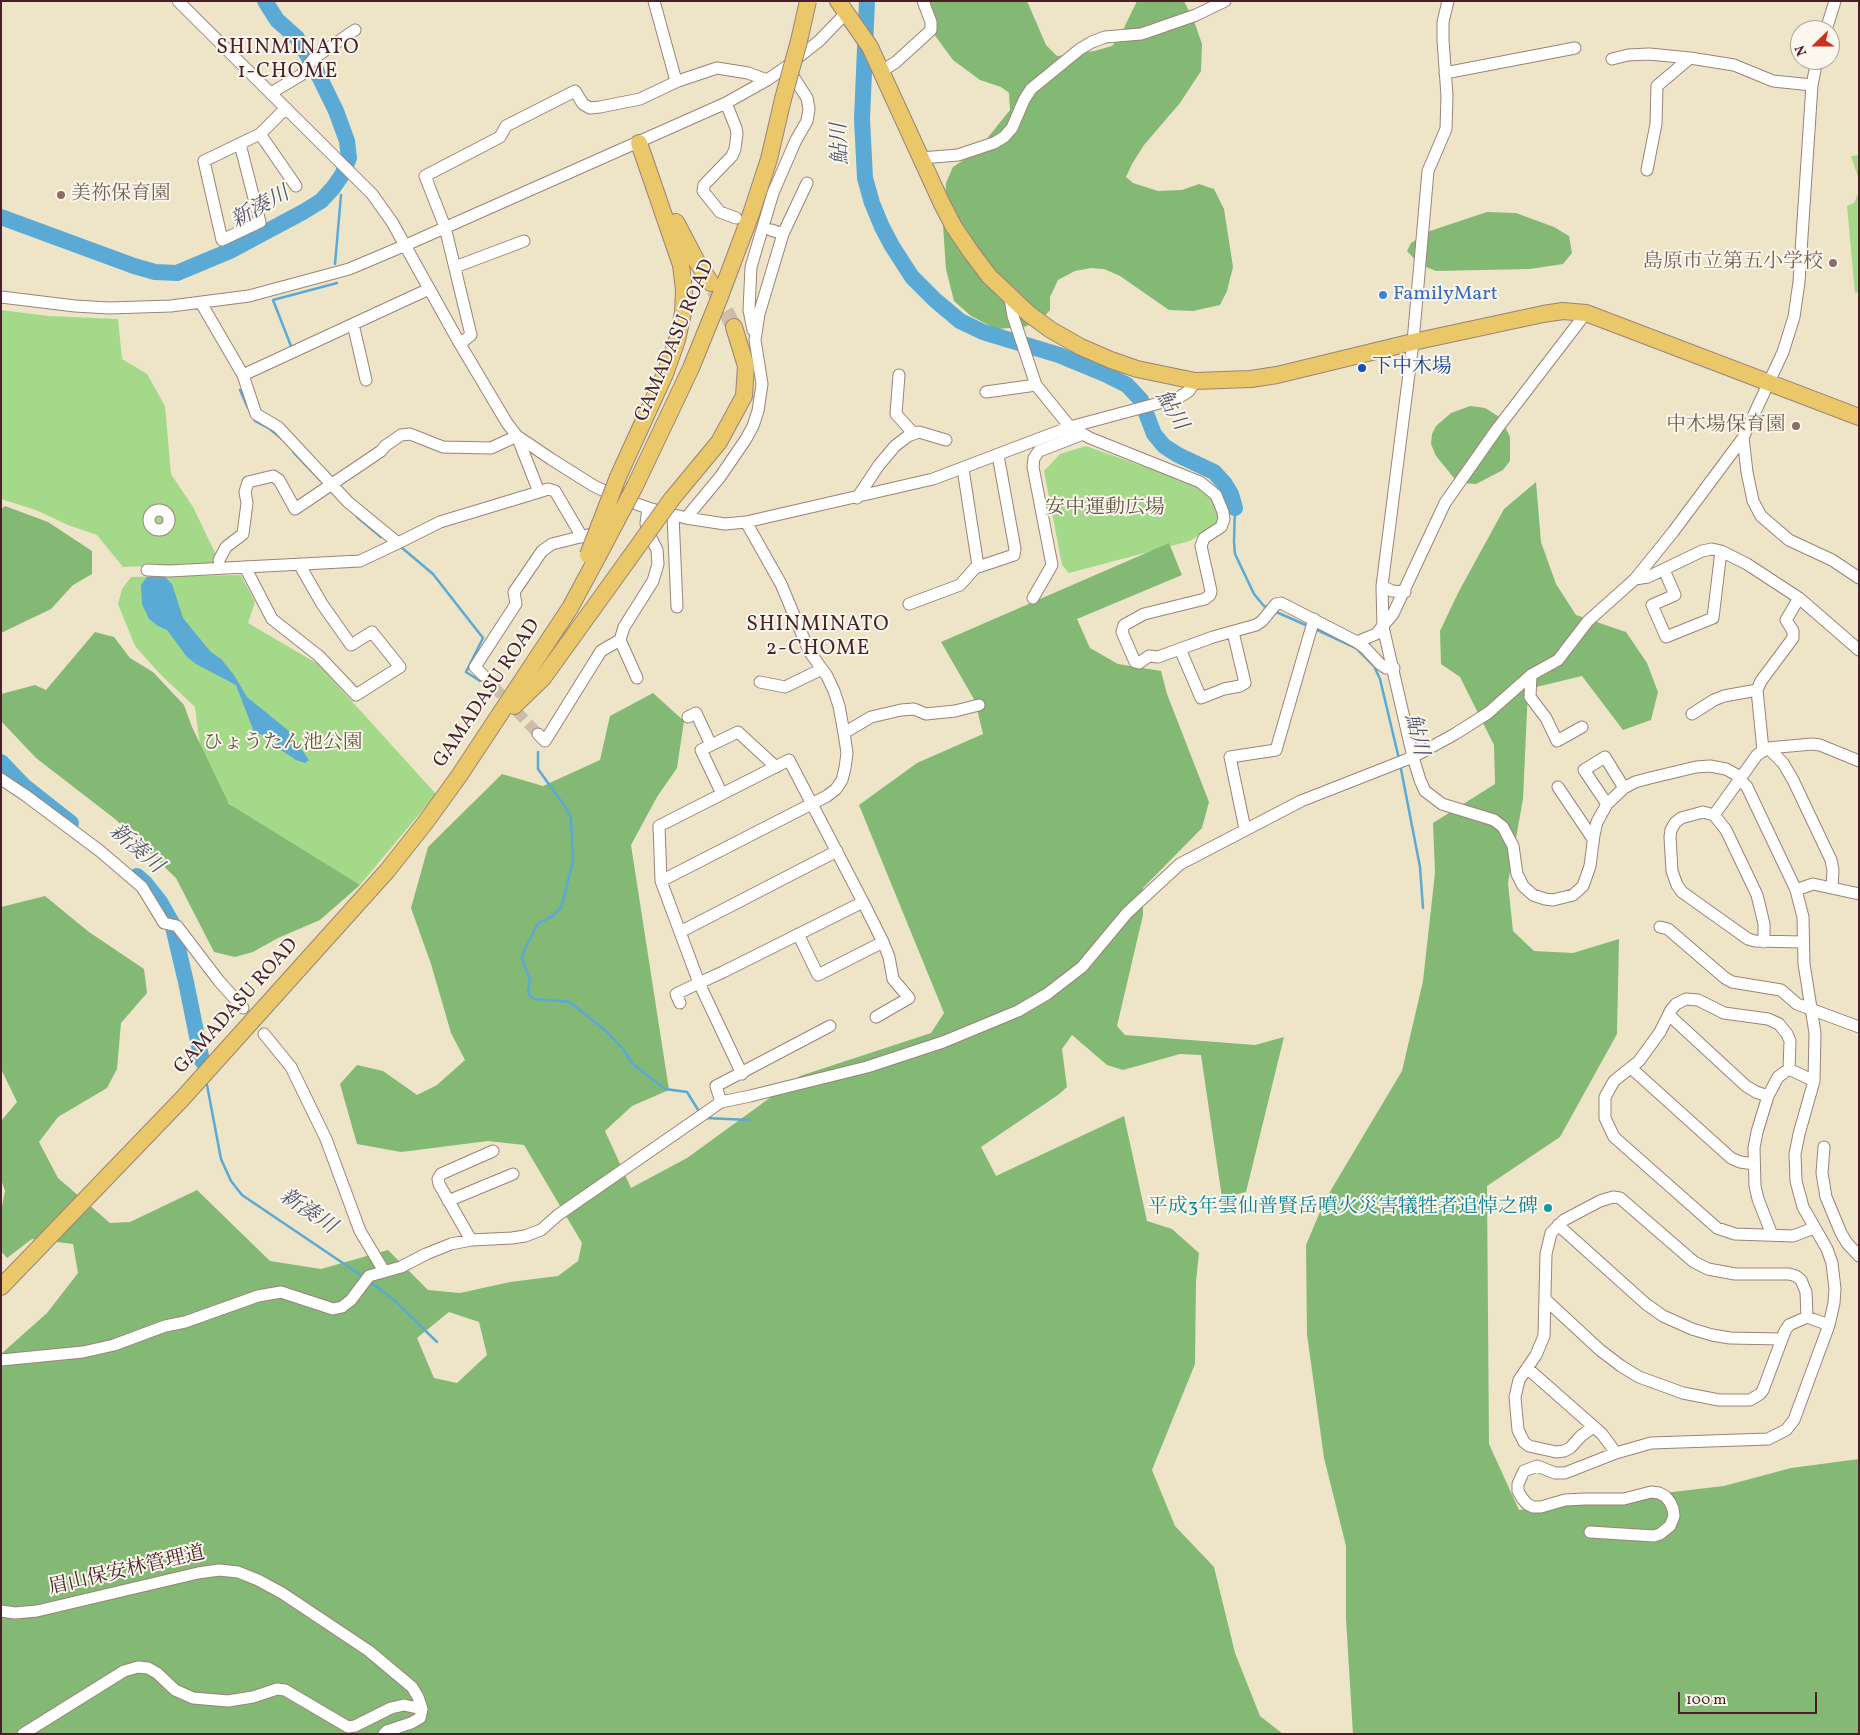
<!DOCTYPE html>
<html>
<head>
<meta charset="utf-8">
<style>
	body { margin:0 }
	#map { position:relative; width:1860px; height:1735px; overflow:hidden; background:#eee5c8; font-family:Vollkorn,serif }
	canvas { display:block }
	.frame { position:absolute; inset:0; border:2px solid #4a1f2b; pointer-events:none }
	.north { position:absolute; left:1790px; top:20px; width:50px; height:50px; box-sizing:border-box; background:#fbf7ec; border:1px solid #b4a19f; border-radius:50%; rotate:248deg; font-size:14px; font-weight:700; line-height:20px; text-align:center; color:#4a1f2b }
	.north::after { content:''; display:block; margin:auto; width:18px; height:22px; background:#c8321e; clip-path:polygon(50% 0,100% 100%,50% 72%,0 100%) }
	.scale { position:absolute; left:1678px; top:1692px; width:139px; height:22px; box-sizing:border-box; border:2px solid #4a1f2b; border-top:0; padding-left:6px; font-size:15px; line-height:18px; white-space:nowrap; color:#4a1f2b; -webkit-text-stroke:4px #fbf7ec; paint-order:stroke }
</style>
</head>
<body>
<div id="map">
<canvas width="1860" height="1735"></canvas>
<div class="frame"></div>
<div class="north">N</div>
<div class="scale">100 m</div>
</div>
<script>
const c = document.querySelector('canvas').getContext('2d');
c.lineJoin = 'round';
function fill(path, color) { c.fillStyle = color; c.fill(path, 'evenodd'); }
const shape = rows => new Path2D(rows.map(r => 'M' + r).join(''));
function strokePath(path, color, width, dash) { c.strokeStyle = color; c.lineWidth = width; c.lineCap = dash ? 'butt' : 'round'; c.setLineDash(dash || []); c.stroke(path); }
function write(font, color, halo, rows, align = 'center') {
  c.font = font + ' Vollkorn,"Noto Serif JP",serif'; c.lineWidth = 4; c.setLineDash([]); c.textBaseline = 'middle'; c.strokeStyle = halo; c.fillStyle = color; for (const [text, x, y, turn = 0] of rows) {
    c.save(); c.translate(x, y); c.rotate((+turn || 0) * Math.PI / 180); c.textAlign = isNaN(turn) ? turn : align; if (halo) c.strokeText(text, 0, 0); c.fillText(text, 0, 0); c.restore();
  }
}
fill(shape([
	[1859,155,1859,292,1855,293,1847,206,1854,203,1858,194,1858,177,1851,156],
	[1,310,49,316,118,319,122,359,147,374,165,406,171,474,193,507,220,563,123,567,97,535,68,525,36,510,1,499],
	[1086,446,1193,484,1204,491,1214,501,1219,520,1215,525,1190,541,1069,573,1062,565,1044,471,1060,454],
	[241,575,255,602,248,623,318,664,436,794,360,885,314,891,204,777,195,707,160,674,135,646,118,604,122,589,131,577]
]), '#a4d989');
fill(shape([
	[919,1,1027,1,1046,45,1057,56,1094,51,1112,46,1121,34,1137,1,1184,1,1194,21,1202,44,1201,71,1180,103,1144,145,1132,164,1126,177,1133,183,1158,191,1182,190,1199,184,1214,189,1224,209,1233,267,1227,291,1220,305,1193,311,1169,310,1120,276,1104,269,1091,268,1075,271,1058,280,1050,297,1050,310,1041,320,1024,327,996,329,971,316,954,301,946,269,943,226,946,183,953,167,977,151,1010,110,1009,93,1001,87,980,80,953,60,925,22],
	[1487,212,1516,213,1554,227,1569,236,1572,253,1563,264,1530,269,1436,271,1419,264,1407,251,1411,243,1430,231],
	[1470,406,1485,408,1501,418,1510,437,1510,461,1503,470,1476,484,1461,483,1454,478,1436,456,1431,444,1432,434,1436,426,1451,413],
	[1536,482,1541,542,1556,584,1576,615,1626,632,1647,663,1658,692,1651,720,1623,730,1582,676,1528,689,1523,799,1508,883,1513,931,1534,951,1573,953,1619,939,1617,1034,1560,1137,1487,1186,1489,1444,1519,1510,1724,1486,1791,1468,1859,1459,1859,1734,1353,1734,1346,1619,1346,1546,1324,1458,1307,1334,1306,1245,1325,1200,1402,1071,1423,981,1435,873,1433,823,1495,784,1494,745,1460,677,1441,664,1440,631,1458,593,1504,509],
	[5,506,48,522,92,551,92,574,73,585,51,609,1,633,1,509],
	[1169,543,1182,575,1077,619,1090,648,1118,664,1161,671,1167,694,1209,802,1202,828,1143,888,1143,915,1117,1026,1125,1035,1255,1045,1284,1037,1246,1192,1222,1198,1201,1055,1180,1054,1123,1070,1107,1065,1072,1035,1062,1049,1067,1087,1058,1095,981,1147,996,1176,1124,1116,1147,1221,1172,1229,1199,1253,1196,1281,1195,1364,1152,1470,1175,1526,1214,1567,1235,1653,1260,1716,1283,1734,1,1734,1,1354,47,1313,78,1273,73,1244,32,1239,7,1258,1,1251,1,1211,5,1191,1,1179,1,1121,17,1102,1,1069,1,907,45,896,89,932,144,969,147,993,121,1023,117,1069,107,1088,58,1117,39,1142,58,1178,110,1223,130,1222,197,1190,270,1261,321,1269,388,1250,428,1290,460,1293,510,1282,558,1276,578,1261,582,1243,524,1145,488,1141,401,1152,357,1144,340,1084,357,1065,383,1071,417,1095,437,1085,465,1060,451,1033,431,964,411,908,428,847,502,774,543,786,600,760,610,716,653,693,684,721,677,768,657,797,631,845,669,1090,632,1106,605,1131,631,1188,687,1158,800,1076,931,1033,944,1013,859,805,917,763,983,734,975,701,941,642],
	[449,1312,479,1322,487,1355,457,1383,434,1378,417,1338],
	[95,632,114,637,130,658,153,672,184,705,192,727,229,804,360,885,320,920,278,938,253,952,235,957,214,952,176,878,115,819,36,758,1,721,1,694,35,685,46,690]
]), '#83b975');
fill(shape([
	[164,576,172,584,183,618,210,651,222,660,234,675,247,697,289,731,309,760,305,763,296,760,278,748,270,738,254,732,236,685,196,664,187,657,167,630,158,626,149,619,142,604,141,585,147,577]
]), '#5baad5');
strokePath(shape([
	[342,180,342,175],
	[335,264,341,195],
	[291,346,273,300,337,283],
	[240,390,248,408],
	[253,417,255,421,270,429,282,439],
	[293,450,294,453,321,481],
	[1235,508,1234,542,1235,554,1254,594,1264,606,1269,608],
	[357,517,381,537],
	[401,547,433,574,483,638,466,672,480,681],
	[1274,611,1308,626],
	[1315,629,1356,648,1374,666,1380,679,1399,759],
	[538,752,538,769,566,808,571,818,573,861,561,908,551,917,538,923,525,949,522,958,530,980,528,992,531,997,535,999,570,1002,606,1031,623,1049,632,1063,644,1073,665,1089,687,1092,700,1113],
	[1400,764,1420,867,1423,908],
	[207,1085,221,1159,231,1181,242,1195,365,1278],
	[706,1118,749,1120],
	[369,1281,395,1301,437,1342]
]), '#5baad5', 2.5);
strokePath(shape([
	[867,1,862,119,865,178,872,203,882,227,892,246,912,277,935,300,960,321,983,332,1059,355,1105,374,1127,385,1141,400,1154,434,1164,446,1178,455,1214,472,1225,484,1231,494,1235,508],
	[1,217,134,266,155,272,177,273,232,250,303,212,321,201,333,188,342,175,349,158,347,141,336,111,316,70,297,38,277,20,265,1],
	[1,762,24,786,71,823],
	[137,876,145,883,160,902,172,923,186,982,202,1061]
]), '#5baad5', 16);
strokePath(shape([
	[483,675,538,734]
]), '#cdbda9', 11, [11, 5.5]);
strokePath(shape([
	[714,290,734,327]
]), '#cdbda9', 16, [16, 8]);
const minor = shape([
	[178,1,372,194,392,222,460,344,507,423,517,436,551,459,594,486,617,497,648,508,686,518,725,524,746,522,933,479,1070,427,1178,398,1189,391,1195,381],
	[654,1,676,81],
	[1448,1,1443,22,1443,40,1447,96,1446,129,1428,171,1413,342,1382,586,1383,627,1413,757,1420,780,1425,791,1442,804,1494,820,1503,827,1513,846,1517,874,1523,886,1533,895,1545,899,1553,900,1573,895,1583,886,1590,866,1594,835,1597,822,1607,804,1624,788,1635,782,1650,778,1696,767,1710,766,1726,769,1735,774,1747,787,1796,890,1803,917,1804,964,1815,1033,1814,1081,1799,1134,1795,1154,1796,1181,1803,1207,1827,1249,1832,1263,1835,1289,1834,1303,1829,1325,1794,1420,1786,1430,1768,1439,1651,1443,1616,1453,1565,1473,1555,1473,1537,1466,1524,1471,1518,1484,1518,1491,1522,1498,1527,1504,1533,1507,1541,1507,1565,1500,1585,1499,1624,1499,1651,1492,1659,1493,1665,1496,1670,1502,1673,1509,1674,1516,1670,1526,1660,1534,1654,1536,1590,1532],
	[1826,30,1835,1],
	[1612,59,1628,55,1649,54,1690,58,1734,65,1773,81,1812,85],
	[882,71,896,62,931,30,931,22,923,1],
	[1445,73,1575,48],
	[271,93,301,75,314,58,355,30],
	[726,103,736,128,737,134,735,149,732,156,704,185,703,191,720,212,736,218],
	[286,108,260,134,296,186],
	[240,144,260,222,222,240,204,161,260,134],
	[921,158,958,155,994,143,1004,137,1012,128,1024,100,1031,89,1080,49,1092,42,1105,37,1141,34,1153,30,1196,15,1225,1],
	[1647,170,1656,124,1657,86,1690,58],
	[771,230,783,234],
	[455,267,524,241],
	[1,297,75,306,109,308,171,306,249,296,349,269,406,245,726,103,767,80,786,67,819,41,847,12],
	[1010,298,1013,316,1036,385,1070,427,1090,438,1200,482,1216,495,1223,512,1224,519,1221,527,1204,538,1201,546,1211,591,1210,595,1205,599,1144,614,1124,625,1122,632,1135,662,1139,663,1149,656,1158,657,1213,637,1256,625,1262,621,1276,604,1281,603,1357,642,1366,649,1380,664,1386,668,1394,668],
	[201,303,243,375,256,414,278,427,348,502,398,543,440,522,539,492,517,436],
	[353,324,366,380],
	[753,330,749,310,751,267,773,193,796,140,807,121,809,109,807,98,789,70],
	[460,344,471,335,445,227,425,176,500,137,506,126,575,91,583,104,590,108,600,107,640,99,678,81,717,68,748,73,767,80],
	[243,375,429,289],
	[899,375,896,414,913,433],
	[986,392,1036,385],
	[1743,438,1747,472,1753,501,1761,516,1789,540,1832,560,1859,578],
	[963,469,978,566],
	[539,492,548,489,555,491,582,537],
	[857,498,879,465,895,446,908,436,919,432,946,440],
	'149 520a10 10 0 1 1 20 0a10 10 0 1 1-20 0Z',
	[673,515,677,607],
	[686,518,720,477,746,439,753,426,758,411,762,384,755,340,759,314,783,234,807,183],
	[219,560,226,547,243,534,247,503,245,492,248,482,273,476,279,480,295,509,381,451,385,446,401,435,410,434,443,447,491,448,517,436],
	[245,567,272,619,319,656,356,695,400,667,372,632,351,645,322,604,299,564],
	[147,570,169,571,360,561,398,543],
	[1664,570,1675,595,1652,605,1666,637,1713,618,1721,551],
	[1635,579,1648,577,1702,551,1712,549,1721,551,1747,564,1799,598,1859,650],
	[1382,586,1392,591,1405,592],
	[1033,598,1052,565,1033,467,1034,458,1039,451,1083,434],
	[909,604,960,585,975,568,1014,555,1015,549,998,455],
	[620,640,637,678],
	[1357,642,1376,634,1393,614,1445,503,1497,429,1586,313],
	[1180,649,1201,698,1224,689,1240,686,1245,683,1233,632],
	[483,675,475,667,516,604,514,592,542,551,552,544,600,532],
	[1531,675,1530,697,1546,718,1557,741,1582,727],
	[760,682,785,687,822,669],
	[1692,714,1714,700,1724,696,1757,690],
	[688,717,696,713,711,745],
	[844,733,871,717,901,710,914,709,926,714,955,711,979,705],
	[538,734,545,741,601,651,620,640,624,627,653,581,658,564,657,550,647,530,646,523,648,508],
	[1768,748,1783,763,1793,780,1831,860,1833,870,1832,888],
	[1763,750,1757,690,1761,681,1793,638,1793,631,1786,620,1799,598],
	[1,779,25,795,100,851,142,887,164,923,177,926,219,981,243,1008],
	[1558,787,1593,839],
	[722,794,701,750,738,732,776,767],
	[1607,804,1584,770,1605,757,1624,788],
	[1714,815,1726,830,1757,895,1764,924,1764,942],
	[1245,829,1230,757,1276,750,1314,619],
	[661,881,827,796,836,789,842,780,845,768,847,753,844,733,839,706,834,691,827,676,809,651,781,584,746,522],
	[1796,890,1813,884,1859,894],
	[1660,927,1668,929,1725,978,1732,982,1781,990,1797,1004,1859,1027],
	[680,932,837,851],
	[798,934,818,975,883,942,863,902],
	[1803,942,1755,941,1748,939,1682,892,1677,885,1672,871,1670,837,1671,830,1675,823,1681,818,1703,812,1714,815,1757,755,1768,748,1812,744,1820,745,1859,761],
	[680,1003,676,994,699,983,723,972,863,902,789,760,659,826,661,881,699,983,742,1074],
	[1669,1015,1746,1086,1756,1092,1768,1096],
	[876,1017,909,998,893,979,889,957,883,942],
	[264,1034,291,1067,326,1139,360,1231,384,1271],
	[1631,1068,1731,1158,1740,1162,1754,1164],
	[1789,1069,1790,1041,1787,1034,1779,1024,1768,1019,1724,1013,1698,1000,1686,999,1676,1004,1671,1010,1660,1032,1639,1061,1614,1081,1605,1097,1605,1118,1614,1137,1717,1228,1735,1234,1793,1236,1814,1228],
	[721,1102,716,1086,830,1026],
	[1824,1147,1822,1173,1826,1197,1841,1233,1847,1243,1859,1256],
	[448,1201,513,1174],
	[1558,1225,1646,1304,1663,1316,1692,1329,1712,1335,1730,1338,1781,1339],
	[1772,1235,1758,1199,1755,1186,1754,1148,1757,1132,1768,1096,1778,1077,1789,1069,1814,1081],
	[471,1240,439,1184,438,1179,441,1174,493,1151],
	[1546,1300,1600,1350,1621,1366,1639,1377,1683,1393,1719,1400,1750,1400,1760,1394,1763,1390,1785,1331,1789,1325,1807,1317,1829,1325],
	[1,1360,83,1352,114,1345,165,1326,185,1322,258,1296,281,1292,333,1309,342,1307,351,1300,369,1276,401,1267,426,1254,451,1244,471,1240,512,1238,525,1236,541,1230,558,1215,721,1102,750,1096,867,1067,943,1042,1018,1011,1047,994,1082,967,1127,913,1180,864,1301,801,1413,757,1455,734,1488,713,1531,675,1558,660,1588,621,1635,579,1673,532,1743,438,1783,352,1794,317,1799,282,1812,85,1817,60],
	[1527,1368,1602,1434,1616,1453],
	[1593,1427,1581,1436,1570,1448,1564,1451,1556,1452,1529,1446,1524,1442,1518,1430,1515,1397,1519,1380,1536,1355,1544,1336,1546,1254,1551,1233,1564,1220,1600,1201,1613,1197,1620,1198,1694,1262,1708,1269,1735,1274,1789,1274,1796,1276,1801,1280,1806,1292,1807,1317],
	[1,1611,15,1613,37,1611,198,1573,219,1570,238,1572,258,1580,282,1593,369,1651,412,1687,418,1697,422,1709,420,1718,411,1723,387,1731,384,1734],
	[23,1734,124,1671,138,1667,148,1668,157,1673,175,1690,193,1698,228,1701,253,1697,277,1689,285,1690,348,1727,355,1726,391,1708,404,1705,422,1709]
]);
const highway = shape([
	[838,1,870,47,942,204,954,227,971,252,989,276,1029,314,1051,330,1081,347,1111,360,1137,369,1195,381,1251,379,1277,375,1413,342,1543,314,1563,311,1586,313,1859,417],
	[676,222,697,262,711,283],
	[618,477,665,374,677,340,683,313,684,290,681,265,639,143],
	[635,486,691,368,719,299,751,214,769,159,783,99],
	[671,500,719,442,744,396,746,366,734,327],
	[514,706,543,678,628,560],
	[1,1287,182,1099,387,871,425,823,459,776,570,608,598,556]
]);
strokePath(minor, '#9c827a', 13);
strokePath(highway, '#9c827a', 18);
strokePath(minor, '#fff', 11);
strokePath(highway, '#eac769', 16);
const highwayBridge = shape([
	[783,99,799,41,808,1],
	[588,555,618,477],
	[598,556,635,486],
	[628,560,671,500]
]);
strokePath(highwayBridge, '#9c827a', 18, []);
strokePath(highwayBridge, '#eac769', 16);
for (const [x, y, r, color] of [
	[61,195,5,"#8d6e63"],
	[1833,263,5,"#8d6e63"],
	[1383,295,5,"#3f7fe0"],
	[1362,368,5,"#1a4fb4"],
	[1796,426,5,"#8d6e63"],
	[1548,1208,5,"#0f9aa8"]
]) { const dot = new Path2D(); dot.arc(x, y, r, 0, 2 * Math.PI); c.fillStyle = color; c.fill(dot); strokePath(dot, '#fbf7ec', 2); }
write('20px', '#785e54', '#fbf7ec', [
	["美祢保育園",71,195,"left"],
	["島原市立第五小学校",1823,263],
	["中木場保育園",1786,426]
], 'right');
write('20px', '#366cbe', '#fbf7ec', [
	["FamilyMart",1393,295]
], 'left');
write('20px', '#4a1f2b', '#fbf7ec', [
	["GAMADASU ROAD",676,341,-67],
	["GAMADASU ROAD",488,694,-56],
	["GAMADASU ROAD",237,1007,-48],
	["眉山保安林管理道",127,1572,-13]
]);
write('20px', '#164399', '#fbf7ec', [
	["下中木場",1372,368]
], 'left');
write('20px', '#655747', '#fbf7ec', [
	["安中運動広場",1105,509],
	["ひょうたん池公園",283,744]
]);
write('20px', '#0d838f', '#fbf7ec', [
	["平成3年雲仙普賢岳噴火災害犠牲者追悼之碑",1538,1208]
], 'right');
c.letterSpacing = '1px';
write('21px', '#4a1f2b', '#fbf7ec', [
	["SHINMINATO",288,49],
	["1-CHOME",288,73],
	["SHINMINATO",818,626],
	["2-CHOME",818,650]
]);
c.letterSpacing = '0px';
write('italic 21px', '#51576f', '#fbf7ec', [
	["鮎川",842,144,-92],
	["新湊川",261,209,-29],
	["鮎川",1170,411,60],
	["鮎川",1415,735,77],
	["新湊川",135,850,41],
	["新湊川",307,1213,34]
]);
</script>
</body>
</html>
